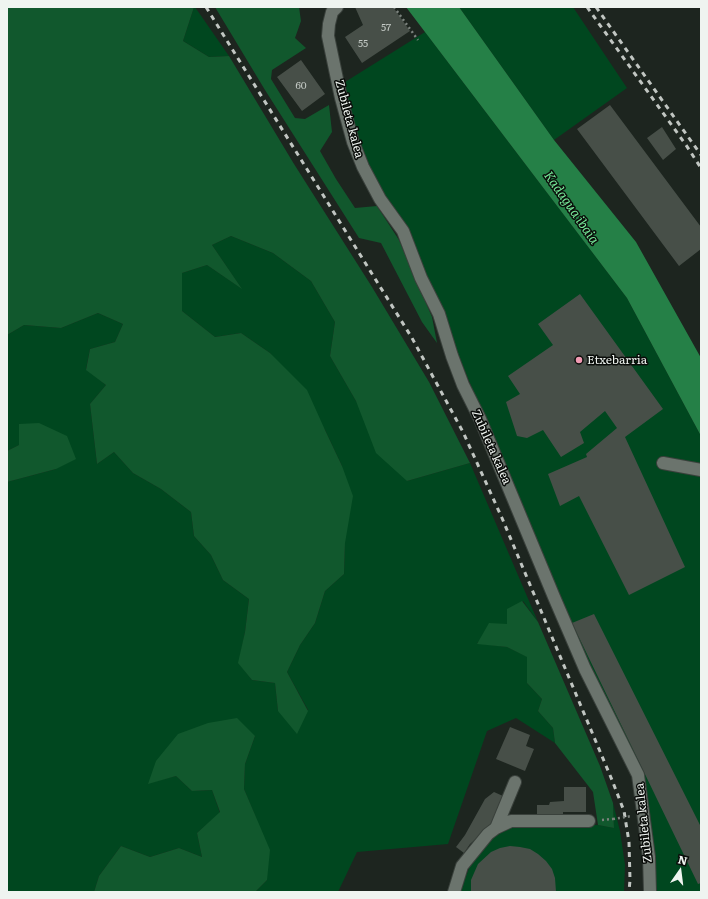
<!DOCTYPE html>
<html>
<head>
<meta charset="utf-8">
<style>
	body { margin:0 }
	#map { position:relative; width:708px; height:899px; overflow:hidden; background:#1d251f; font-family:Literata,serif }
	canvas { display:block }
	.frame { position:absolute; inset:0; border:8px solid #eff4f0; pointer-events:none }
	.north { position:absolute; left:660px; top:851px; width:40px; height:40px; -webkit-text-stroke:3px #0a0d0a; paint-order:stroke; rotate:14deg; font-size:11px; font-weight:700; line-height:16px; text-align:center; color:#eff4f0 }
	.north::after { content:''; display:block; margin:auto; width:14px; height:18px; background:#eff4f0; clip-path:polygon(50% 0,100% 100%,50% 72%,0 100%) }
</style>
</head>
<body>
<div id="map">
<canvas width="708" height="899"></canvas>
<div class="frame"></div>
<div class="north">N</div>
</div>
<script>
const c = document.querySelector('canvas').getContext('2d');
c.lineJoin = 'round';
function fill(path, color) { c.fillStyle = color; c.fill(path, 'evenodd'); }
const shape = rows => new Path2D(rows.map(r => 'M' + r).join(''));
function strokePath(path, color, width, dash) { c.strokeStyle = color; c.lineWidth = width; c.lineCap = dash ? 'butt' : 'round'; c.setLineDash(dash || []); c.stroke(path); }
function write(font, color, halo, rows, align = 'center') {
  c.font = font + ' Literata,serif'; c.lineWidth = 3; c.setLineDash([]); c.textBaseline = 'middle'; c.strokeStyle = halo; c.fillStyle = color; for (const [text, x, y, turn = 0] of rows) {
    c.save(); c.translate(x, y); c.rotate((+turn || 0) * Math.PI / 180); c.textAlign = isNaN(turn) ? turn : align; if (halo) c.strokeText(text, 0, 0); c.fillText(text, 0, 0); c.restore();
  }
}
fill(shape([
	[194,7,195,7,229,56,209,57,183,41],
	[459,7,573,7,627,88,554,140],
	[425,32,627,298,701,436,701,892,654,892,641,771,568,621,441,313,371,180,352,124,345,82],
	[231,236,273,253,311,281,335,322,330,356,356,401,407,481,470,463,538,622,523,601,507,624,477,643,507,647,528,657,527,683,542,699,538,711,553,728,555,743,516,718,487,731,448,844,357,852,338,892,255,892,267,880,256,818,244,789,245,764,255,736,148,783,176,776,192,791,212,790,220,813,197,833,202,857,179,848,150,857,121,846,99,876,94,892,7,892,7,482,56,469,19,445,7,451,7,335,24,325,61,328,98,313,123,324,115,342,90,349,86,369,106,385,90,404,97,464,114,452,133,473,161,489,191,512,194,536,211,555,223,580,249,599,245,632,239,663,252,680,275,683,278,711,308,710,287,672,300,645,315,623,325,591,344,574,345,543,342,466,325,430,270,353,241,333,215,337,182,311,182,273,207,265,241,288,212,245],
	[613,803,620,831,625,865,624,892,461,892,461,888,470,866,492,838,513,826,598,825,614,828]
]), '#00471f');
fill(shape([
	[7,7,194,7,183,41,209,57,229,56,294,164,372,287,429,382,470,463,407,481,376,453,356,401,330,356,335,322,311,281,273,253,231,236,212,245,242,289,207,265,182,273,182,311,215,337,241,333,270,353,307,390,325,430,342,466,353,496,345,543,344,574,325,591,315,623,300,645,287,672,308,711,297,734,278,711,275,683,252,680,238,663,245,632,249,599,223,580,211,555,194,536,191,512,161,489,133,473,114,452,97,464,90,404,106,385,86,370,90,349,115,342,123,324,98,313,61,328,24,325,7,335],
	[215,7,299,7,301,21,295,38,306,48,272,70,271,79,295,118,305,119,329,105,332,132,320,151,336,179,355,208,377,206,399,240,432,317,437,343,422,322,381,243,359,238,265,90],
	[39,423,67,436,76,459,56,469,7,482,7,451,19,445,19,424],
	[522,601,538,622,600,766,613,803,614,828,598,825,593,792,555,743,553,728,538,711,542,699,527,683,527,657,507,647,477,644,489,623,507,624,507,609],
	[237,718,255,736,245,764,244,789,270,850,267,880,255,892,94,892,99,876,121,846,150,857,179,848,202,857,197,833,220,812,212,790,192,791,176,776,148,784,156,761,178,734,208,723]
]), '#11582d');
fill(shape([
	[406,7,459,7,554,140,636,242,701,358,701,436,627,298]
]), '#258047');
fill(shape([
	[355,7,393,7,410,31,362,63,345,37,363,25],
	[301,60,325,94,302,111,277,77],
	[610,105,701,227,701,249,679,266,577,129],
	[662,127,676,149,663,160,647,138],
	[580,294,663,409,625,437,685,567,629,595,579,496,560,506,548,474,587,457,586,454,617,428,605,411,580,432,584,443,561,457,543,430,527,438,517,436,506,402,520,394,508,376,553,345,538,324],
	[594,614,701,827,701,883,698,884,572,623],
	[510,727,530,735,526,746,534,749,525,771,496,759],
	[564,787,586,787,586,812,563,812,563,816,537,816,537,805,549,805,550,802,564,801],
	[494,792,503,796,490,827,470,844,464,853,456,847,465,835,485,799],
	[510,846,520,847,530,849,538,854,546,861,552,869,555,878,556,892,471,892,471,880,478,864,491,852,500,848]
]), '#474f48');
const minor = shape([
	[337,7,332,12,329,24,328,36,341,98,353,142,363,167,380,199,403,231,421,278,439,314,452,356,463,385,480,419,554,597,585,669,638,775,649,857,650,892],
	[663,463,701,470],
	[496,828,515,782],
	[454,892,462,866,488,834,496,828,511,821,589,821]
]);
strokePath(minor, '#3a413c', 14);
strokePath(shape([
	[394,7,418,40],
	[602,820,613,819]
]), '#7c837e', 2.5, [2, 3]);
strokePath(minor, '#6b746d', 12);
strokePath(shape([
	[206,7,412,338,463,432,502,518,612,780,624,811,629,842,630,880,629,892],
	[587,7,686,145,701,168],
	[596,7,701,155]
]), '#c1c6c2', 3, [5, 5]);
strokePath(shape([
	[613,819,632,816]
]), '#7c837e', 2.5, [2, 3]);
for (const [x, y, r, color] of [
	[579,360,4,"#f19ab2"]
]) { const dot = new Path2D(); dot.arc(x, y, r, 0, 2 * Math.PI); c.fillStyle = color; c.fill(dot); strokePath(dot, '#0a0d0a', 1.5); }
write('10px', '#c5cbc6', null, [
	["57",386,28],
	["55",363,44],
	["60",301,86]
]);
write('12px', '#eff4f0', '#0a0d0a', [
	["Zubileta kalea",349,119,75],
	["Zubileta kalea",491,447,66],
	["Zubileta kalea",644,823,-96]
]);
write('12px', '#eff4f0', '#0a0d0a', [
	["Etxebarria",587,360]
], 'left');
write('italic 13px', '#76e898', '#0a0d0a', [
	["Kadagua ibaia",571,208,55]
]);
</script>
</body>
</html>
